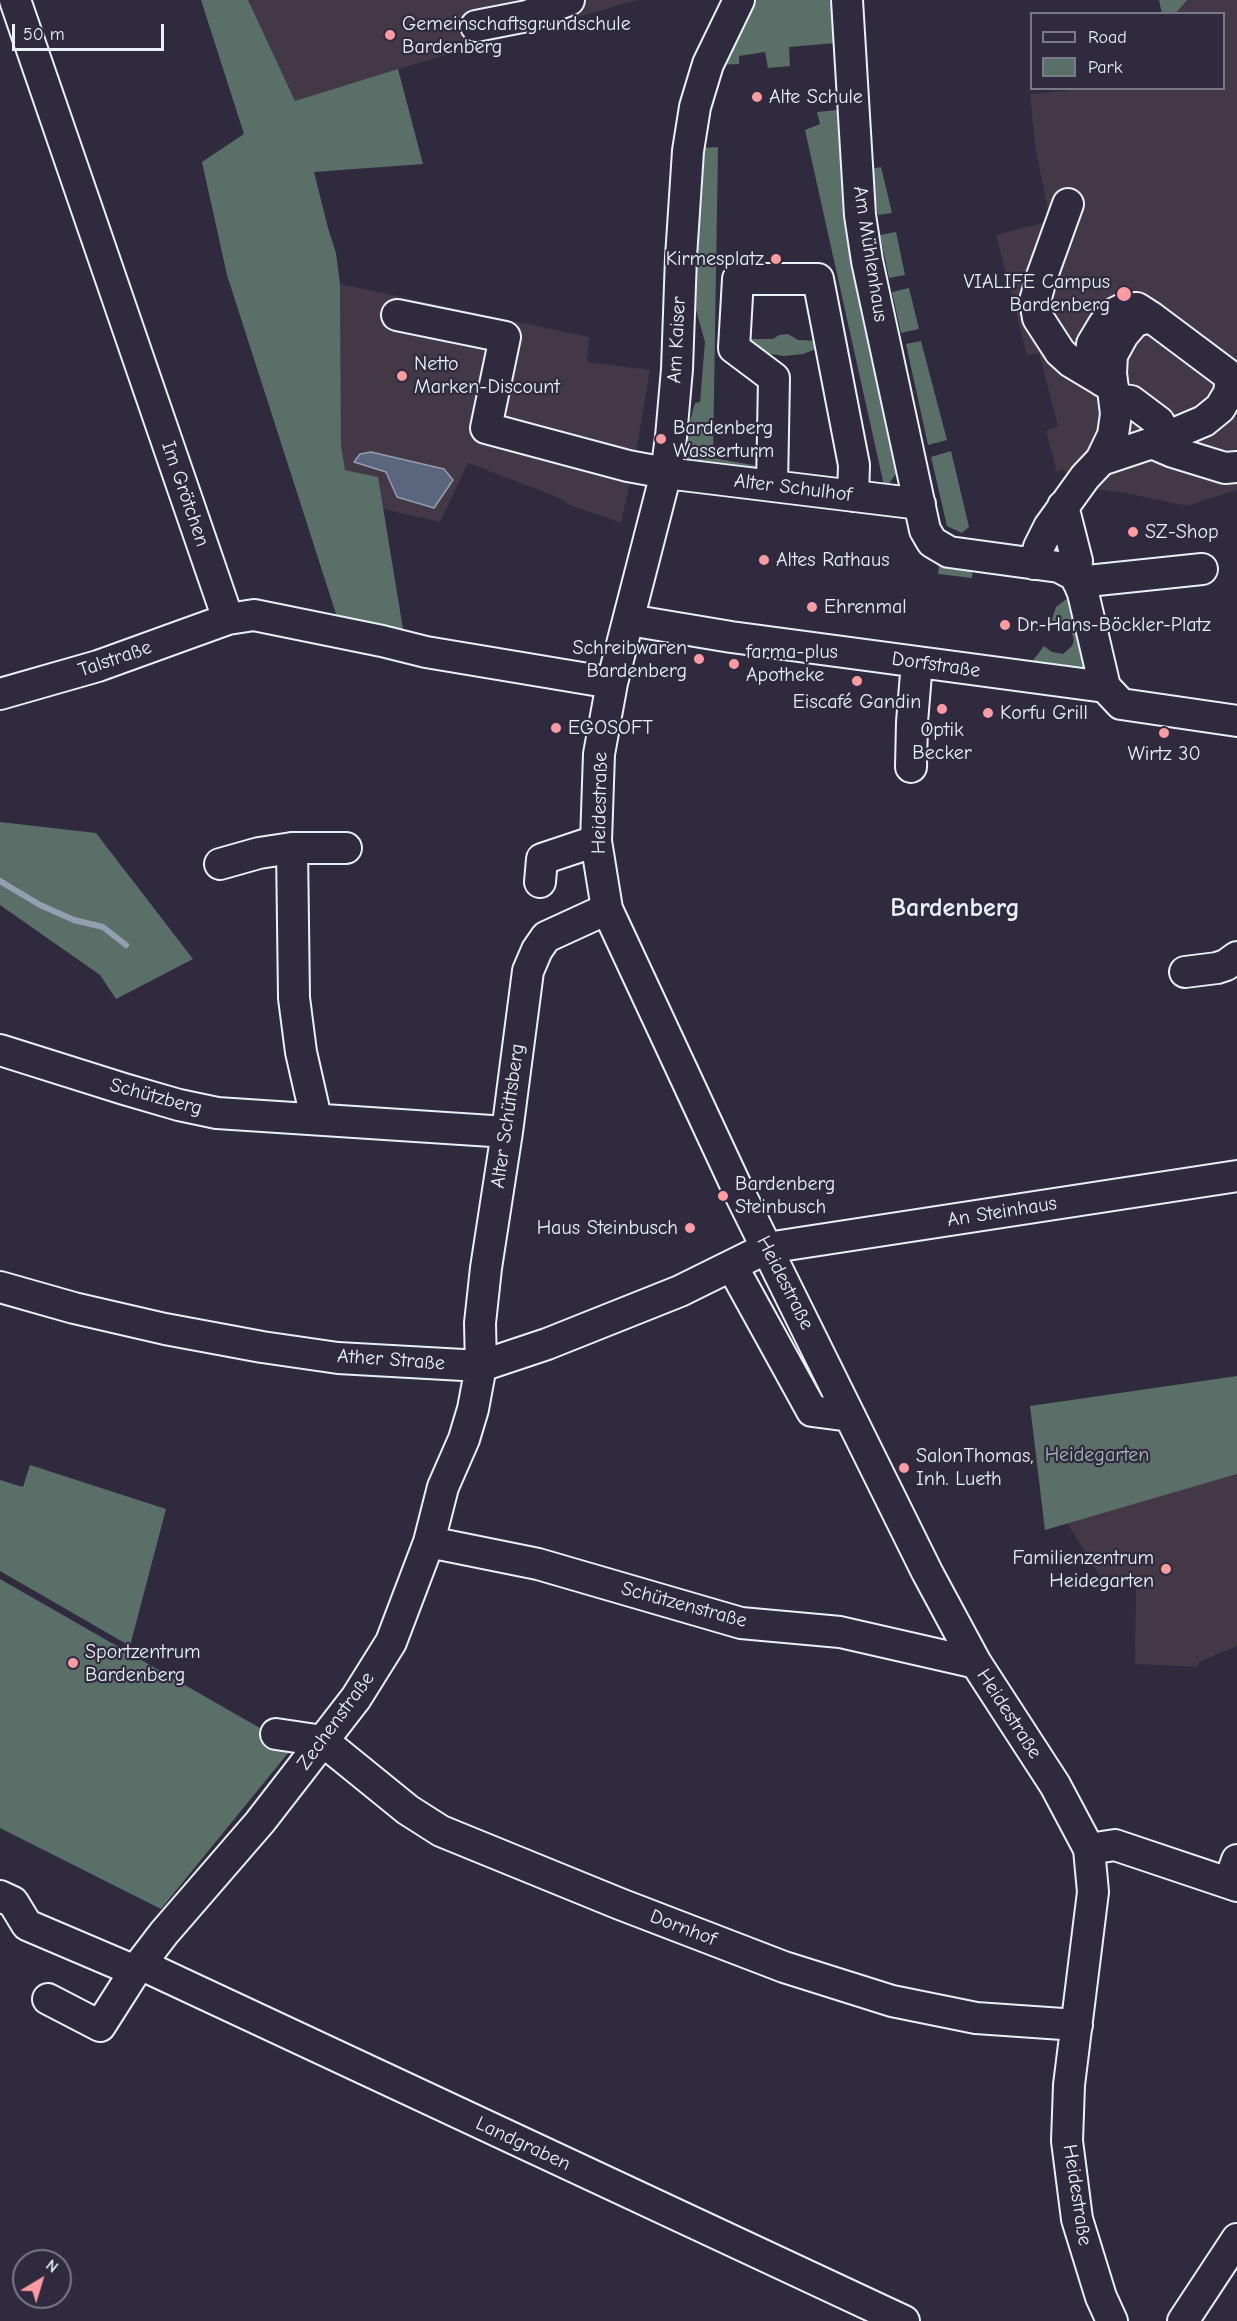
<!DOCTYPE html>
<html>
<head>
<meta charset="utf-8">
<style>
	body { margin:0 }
	#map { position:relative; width:1237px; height:2321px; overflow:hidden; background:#2f2a3d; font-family:"Comic Neue",sans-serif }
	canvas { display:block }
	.legend { position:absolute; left:1030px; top:12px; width:195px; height:78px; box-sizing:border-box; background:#2f2a3d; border:2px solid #797a88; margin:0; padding:8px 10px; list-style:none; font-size:18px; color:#e8f1f8 }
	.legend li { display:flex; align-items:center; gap:12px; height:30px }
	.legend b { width:30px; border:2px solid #797a88 }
	.north { position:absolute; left:12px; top:2249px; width:60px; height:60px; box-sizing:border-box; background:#2f2a3d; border:2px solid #797a88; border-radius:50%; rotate:38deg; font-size:16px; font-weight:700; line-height:24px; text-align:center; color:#e8f1f8 }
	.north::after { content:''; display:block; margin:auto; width:21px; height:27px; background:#ff9aa2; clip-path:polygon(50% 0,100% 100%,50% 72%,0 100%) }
	.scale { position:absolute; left:12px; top:24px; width:152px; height:27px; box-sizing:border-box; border:3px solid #e8f1f8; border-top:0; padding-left:8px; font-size:18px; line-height:21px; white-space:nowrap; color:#e8f1f8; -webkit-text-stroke:4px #2f2a3d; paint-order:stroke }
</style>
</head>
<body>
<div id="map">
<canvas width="1237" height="2321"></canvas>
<ul class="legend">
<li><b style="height:8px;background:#2f2a3d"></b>Road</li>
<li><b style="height:16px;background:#5b6f69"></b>Park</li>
</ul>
<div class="north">N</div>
<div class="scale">50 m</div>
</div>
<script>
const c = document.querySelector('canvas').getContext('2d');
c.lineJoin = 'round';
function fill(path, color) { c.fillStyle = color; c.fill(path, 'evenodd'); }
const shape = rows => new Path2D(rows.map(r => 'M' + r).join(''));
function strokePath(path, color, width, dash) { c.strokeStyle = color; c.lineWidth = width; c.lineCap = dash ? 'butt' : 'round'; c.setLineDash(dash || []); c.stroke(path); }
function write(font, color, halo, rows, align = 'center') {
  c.font = font + ' "Comic Neue",sans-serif'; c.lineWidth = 4.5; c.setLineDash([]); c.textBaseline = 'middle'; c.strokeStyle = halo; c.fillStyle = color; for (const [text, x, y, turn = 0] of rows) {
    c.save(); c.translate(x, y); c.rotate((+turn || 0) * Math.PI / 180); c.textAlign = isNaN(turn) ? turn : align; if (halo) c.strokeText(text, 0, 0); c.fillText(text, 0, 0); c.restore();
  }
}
fill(shape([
	[248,0,637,0,398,69,295,102],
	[1187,0,1237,0,1237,490,1187,506,1121,492,1086,489,1062,469,1057,473,1046,431,1058,426,1039,353,1027,355,996,235,1050,221,1035,146,1030,94,1095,88,1224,88,1224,14,1176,13],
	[340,284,589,337,587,362,650,370,634,464,621,523,572,506,557,497,468,463,440,522,383,509,377,477,345,470,341,446],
	[1237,1474,1237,1646,1199,1662,1198,1667,1135,1664,1136,1579,1107,1587,1067,1523]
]), '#423846');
fill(shape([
	[201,0,248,0,295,101,398,69,423,164,314,172,328,228,336,253,340,284,341,445,345,470,378,477,404,635,337,617,227,275,202,162,244,134],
	[751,0,829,0,833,7,836,43,789,47,790,66,768,68,765,52,739,56,739,64,718,65],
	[1159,0,1187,0,1176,13,1162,14],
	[838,110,849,214,901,474,895,475,885,490,805,130,820,124,817,112],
	[718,147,713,458,758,466,765,471,691,465,683,456,683,446,695,403,700,402,705,342,694,303,699,148],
	[881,167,892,213,878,215,870,169],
	[896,232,905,275,889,278,880,235],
	[909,288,919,329,901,333,892,292],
	[788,334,798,340,820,341,821,347,803,354,784,356,765,353,749,344,750,339,773,339,779,335],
	[921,341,947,440,928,445,906,344],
	[951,451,969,527,962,533,947,526,931,457],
	[940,560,973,564,972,578,938,574],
	[1069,597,1094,675,1031,663,1044,646,1052,652,1063,654,1072,646,1074,640,1071,630,1063,625,1053,626,1052,619,1056,607],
	[0,822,96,833,193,959,116,999,100,975,0,905],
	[1237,1376,1237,1474,1045,1530,1030,1406],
	[30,1465,166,1509,130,1646,0,1571,0,1480,23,1487],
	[0,1579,293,1747,161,1909,0,1828]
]), '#5b6f69');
const water = shape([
	[371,452,444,469,453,480,434,508,397,497,386,472,354,462,360,454,371,452]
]);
fill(water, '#5a667e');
strokePath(water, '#939eaf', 1.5);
strokePath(shape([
	[0,881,40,905,74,920,103,927,126,945]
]), '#939eaf', 6);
const minor = shape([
	[15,0,228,619],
	[739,0,708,64,695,107,688,151,681,257,677,369,671,437,666,473,612,683,599,754,596,841,607,909,737,1188,927,1572,976,1663,1055,1785,1089,1849,1093,1892,1069,2085,1067,2141,1077,2219,1101,2297,1112,2321],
	[847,0,860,215,867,261,925,530,932,542,949,552,1059,567,1076,576,1083,593,1105,687],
	[476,26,527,16,569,0],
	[1068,204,1042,276,1035,301,1038,318,1060,352,1071,362,1101,380],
	[397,315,505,337,486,428,628,466,666,473,920,504],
	[1115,399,1131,401,1159,422,1166,437],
	[1152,443,1173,452,1225,468,1237,467],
	[1101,460,1113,435,1116,414,1111,373,1112,355,1123,335,1135,321,1151,317],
	[772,486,774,378,734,348,738,279,818,279,854,465,853,496],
	[1063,506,1077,561,1076,576],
	[1034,564,1039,547,1049,527,1085,477,1101,460,1152,443,1204,421,1220,408,1229,393,1231,377,1151,317,1137,308,1123,309,1115,313,1104,324,1092,344,1091,355,1094,367,1101,380,1113,387],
	[1078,582,1202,569],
	[629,620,731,637,1105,687,1121,704,1237,721],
	[0,694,98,666,228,619,254,615,382,641,426,652,612,683],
	[911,767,912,722,917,662],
	[292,848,294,998,301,1052,316,1118],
	[220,864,259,853,292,848,346,848],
	[540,882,542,859,596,841],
	[1185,972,1217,968,1226,965,1237,957],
	[0,1050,124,1089,179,1105,217,1113,507,1132],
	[732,1266,812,1411,850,1416],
	[0,1287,74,1308,165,1329,262,1347,338,1358,481,1366,547,1344,680,1291,767,1248,1237,1176],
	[429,1542,538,1564,741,1623,840,1632,976,1663],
	[276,1734,323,1741,408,1810,441,1831,620,1904,784,1967,892,2001,976,2018,1077,2025],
	[1089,1849,1115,1845,1237,1886],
	[1229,1883,1237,1860],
	[0,1896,13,1902,27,1925,135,1971],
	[142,1965,904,2321],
	[48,1999,100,2026,135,1971,164,1933,260,1822,356,1698,391,1642,429,1542,443,1487,464,1439,473,1409,481,1366,480,1323,486,1268,507,1132,528,971,537,950,546,937,607,909],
	[1183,2321,1237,2239]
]);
strokePath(minor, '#e8f1f8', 34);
strokePath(minor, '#2f2a3d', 30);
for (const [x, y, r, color] of [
	[390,35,6,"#ff9aa2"],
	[757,97,6,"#ff9aa2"],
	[776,259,6,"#ff9aa2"],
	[1124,294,8,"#ff9aa2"],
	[402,376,6,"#ff9aa2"],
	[661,439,6,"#ff9aa2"],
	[1133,532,6,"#ff9aa2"],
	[764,560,6,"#ff9aa2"],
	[812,607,6,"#ff9aa2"],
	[1005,625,6,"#ff9aa2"],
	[699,659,6,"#ff9aa2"],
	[734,664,6,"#ff9aa2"],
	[857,681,6,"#ff9aa2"],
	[942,709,6,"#ff9aa2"],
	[988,713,6,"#ff9aa2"],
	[556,728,6,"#ff9aa2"],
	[1164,733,6,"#ff9aa2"],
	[723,1196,6,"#ff9aa2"],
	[690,1228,6,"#ff9aa2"],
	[904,1468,6,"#ff9aa2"],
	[1166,1569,6,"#ff9aa2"],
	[73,1663,6,"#ff9aa2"]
]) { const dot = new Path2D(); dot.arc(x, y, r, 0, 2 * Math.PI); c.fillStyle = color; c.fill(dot); strokePath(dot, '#2f2a3d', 2); }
write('20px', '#e8f1f8', '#2f2a3d', [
	["Gemeinschaftsgrundschule",402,24],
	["Bardenberg",402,47],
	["Alte Schule",769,97],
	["Kirmesplatz",764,259,"right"],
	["VIALIFE Campus",1110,282,"right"],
	["Bardenberg",1110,305,"right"],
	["Netto",414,364],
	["Marken-Discount",414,387],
	["Bardenberg",673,428],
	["Wasserturm",673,451],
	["SZ-Shop",1145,532],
	["Altes Rathaus",776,560],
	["Ehrenmal",824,607],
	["Dr.-Hans-Böckler-Platz",1017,625],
	["Schreibwaren",687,648,"right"],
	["Bardenberg",687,671,"right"],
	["farma-plus",746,652],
	["Apotheke",746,675],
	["Eiscafé Gandin",857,702,"center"],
	["Korfu Grill",1000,713],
	["EGOSOFT",568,728],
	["Optik",942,730,"center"],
	["Becker",942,753,"center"],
	["Wirtz 30",1164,754,"center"],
	["Bardenberg",735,1184],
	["Steinbusch",735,1207],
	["Haus Steinbusch",678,1228,"right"],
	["SalonThomas,",916,1456],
	["Inh. Lueth",916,1479],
	["Familienzentrum",1154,1558,"right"],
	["Heidegarten",1154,1581,"right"],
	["Sportzentrum",85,1652],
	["Bardenberg",85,1675]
], 'left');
write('20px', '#e8f1f8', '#2f2a3d', [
	["Am Mühlenhaus",870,254,81],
	["Am Kaiser",677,340,-87],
	["Alter Schulhof",793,488,7],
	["Im Grötchen",185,494,71],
	["Talstraße",115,659,-19],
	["Dorfstraße",936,665,8],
	["Heidestraße",600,803,-89],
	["Schützberg",156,1097,15],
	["Alter Schüttsberg",508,1116,-82],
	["An Steinhaus",1002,1212,-9],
	["Heidestraße",785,1283,63],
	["Ather Straße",391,1360,4],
	["Schützenstraße",684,1605,15],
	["Heidestraße",1009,1714,57],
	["Zechenstraße",336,1721,-54],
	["Dornhof",683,1928,21],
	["Landgraben",523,2144,25],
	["Heidestraße",1077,2195,81]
]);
write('20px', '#a9b6b8', '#2f2a3d', [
	["Heidegarten",1097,1455]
]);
write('bold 26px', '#e8f1f8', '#2f2a3d', [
	["Bardenberg",955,909]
]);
</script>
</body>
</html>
